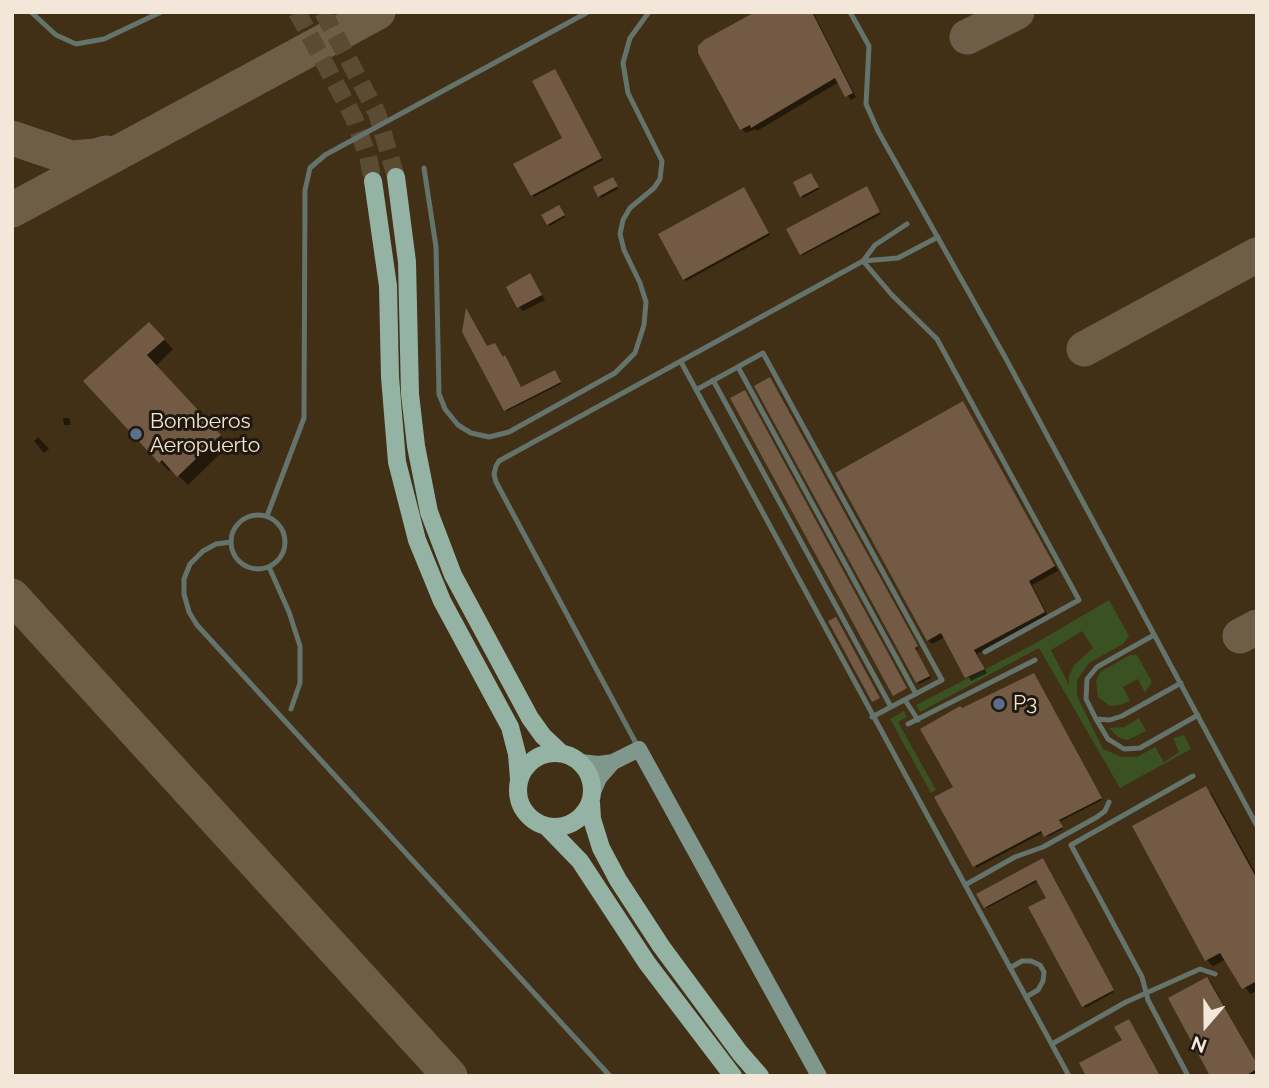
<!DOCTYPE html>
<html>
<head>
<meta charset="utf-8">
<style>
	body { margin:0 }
	#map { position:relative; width:1269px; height:1088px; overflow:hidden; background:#412f16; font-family:Raleway,sans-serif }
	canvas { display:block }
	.frame { position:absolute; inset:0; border:14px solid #f2e7d8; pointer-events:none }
	.north { position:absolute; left:1171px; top:990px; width:70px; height:70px; -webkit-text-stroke:5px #21190e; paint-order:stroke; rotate:200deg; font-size:19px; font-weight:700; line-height:28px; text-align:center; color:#f2e7d8 }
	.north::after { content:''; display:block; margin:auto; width:24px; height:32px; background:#f2e7d8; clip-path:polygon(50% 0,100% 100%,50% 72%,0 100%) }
</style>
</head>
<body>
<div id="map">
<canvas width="1269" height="1088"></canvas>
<div class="frame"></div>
<div class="north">N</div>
</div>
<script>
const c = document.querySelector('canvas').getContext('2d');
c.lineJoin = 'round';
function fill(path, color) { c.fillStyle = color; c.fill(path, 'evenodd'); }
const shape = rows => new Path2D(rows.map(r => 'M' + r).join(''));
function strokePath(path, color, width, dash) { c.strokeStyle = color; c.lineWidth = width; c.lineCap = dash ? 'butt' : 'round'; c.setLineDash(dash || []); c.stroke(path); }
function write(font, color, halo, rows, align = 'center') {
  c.font = font + ' Raleway,sans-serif'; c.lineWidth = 6; c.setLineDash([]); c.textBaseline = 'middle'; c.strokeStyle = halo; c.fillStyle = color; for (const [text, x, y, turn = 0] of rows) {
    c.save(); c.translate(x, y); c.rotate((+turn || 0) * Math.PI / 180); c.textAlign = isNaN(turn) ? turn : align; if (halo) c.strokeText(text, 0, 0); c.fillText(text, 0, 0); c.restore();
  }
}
fill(shape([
	[1109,600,1129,636,1123,644,1089,663,1077,680,1077,696,1103,749,1122,757,1137,757,1155,747,1164,762,1179,752,1173,738,1184,735,1191,749,1120,788,1039,648,920,712,916,705,1036,643],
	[1082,631,1093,648,1074,665,1069,676,1069,685,1051,650],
	[1130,655,1137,655,1152,682,1145,693,1138,679,1123,687,1130,701,1120,705,1110,706,1098,697,1096,681,1100,672],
	[904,711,907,717,898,722,936,790,931,793,890,719],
	[1139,718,1146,731,1134,737,1127,740,1118,737,1109,728,1124,727]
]), '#3a5221');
fill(shape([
	[759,12,813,12,856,97,851,100,839,82,757,131,755,129,746,133,742,129],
	[556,73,603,160,534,197,532,195,565,139],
	[813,176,819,189,803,198,802,196],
	[614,180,618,189,601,198,595,188],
	[869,190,881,214,803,255,801,254],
	[746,191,770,235,686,281,684,279],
	[561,209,565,217,550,226,548,224],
	[530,276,545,300,523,311,519,307],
	[149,324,173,349,156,366,229,445,188,485,172,469,169,471,160,462,86,381],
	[488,348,503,359,521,388,556,374,561,384,507,411],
	[772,381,918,649,916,650,931,678,919,684],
	[963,403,1058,571,1032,585,1048,616,977,654,987,673,971,681,945,637,932,644,928,640],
	[63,418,69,418,71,425,64,425],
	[38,437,49,449,44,453,34,441],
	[1035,677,1102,800,1059,822,1063,829,1047,837,1044,832,976,868,955,788,962,710],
	[1206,788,1212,794,1257,876,1257,991,1250,994,1226,959,1213,966,1206,959],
	[1045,861,1114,992,1085,1008,1048,899,1038,881,987,908,986,907],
	[1208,979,1211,982,1257,1065,1257,1072,1249,1076,1212,1076]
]), '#0007');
strokePath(shape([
	[967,37,1017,12],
	[12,138,71,158,96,156,106,153],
	[12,210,378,12],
	[1084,349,1257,255],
	[12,596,450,1076],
	[1240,636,1257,627]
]), '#6e5e48', 35);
fill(shape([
	[755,12,812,12,853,93,845,97,835,78,751,128,750,125,740,130,698,53,698,46,704,40],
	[555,69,602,158,531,196,513,164,562,138,532,81],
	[811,173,819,187,800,197,793,182],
	[613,177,618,186,598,197,593,187],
	[867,186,880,212,800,255,786,229],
	[744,187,769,233,683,280,658,234],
	[559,205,565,215,547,225,541,215],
	[530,273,542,295,517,308,506,287],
	[466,308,487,346,495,343,503,357,505,355,521,387,555,370,561,382,504,411,462,332],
	[149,322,165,339,147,355,221,435,177,477,162,460,159,463,83,381],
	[770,377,918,646,915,648,930,676,916,683,754,386],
	[745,390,907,688,893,696,730,398],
	[963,401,1055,566,1029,581,1045,612,974,650,985,669,965,678,941,633,927,641,835,473],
	[836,617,880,698,872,702,828,621],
	[1034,673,1102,798,1059,820,1063,827,1044,837,1041,831,973,867,934,797,953,787,920,729,960,706,962,708],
	[1206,786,1257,879,1257,981,1242,989,1220,953,1205,961,1132,826],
	[1043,858,1114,990,1082,1007,1028,907,1046,898,1036,880,984,908,976,894],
	[1207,977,1257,1064,1257,1069,1245,1076,1210,1076,1168,998],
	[1129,1019,1160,1076,1086,1076,1079,1063,1122,1040,1114,1027]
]), '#735a44');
strokePath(shape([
	[297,12,354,118,368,157,373,181],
	[323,12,377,113,396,177]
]), '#5c4b33', 18, [18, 9]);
strokePath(shape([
	[31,12,56,35,76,44,104,39,161,12],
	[850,12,869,46,866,104,878,131,1005,357,1257,826],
	[424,168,436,247,439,394,445,409,458,425,471,433,489,437,509,432,615,373,635,353,644,325,646,302,640,283,624,250,620,234,623,220,630,208,654,188,660,179,662,161,628,93,623,63,630,38,649,12],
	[907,224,875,245,863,261,898,258,938,237],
	[681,362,1069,1076],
	[738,367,916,694],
	[713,380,891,707],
	[696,390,763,353,942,680,872,717],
	'231 542a27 27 0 1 1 54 0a27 27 0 1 1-54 0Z',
	[267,516,304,418,305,190,310,168,325,155,588,12],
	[231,542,216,544,203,551,190,564,184,579,184,594,189,612,197,625,610,1076],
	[269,567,289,612,300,646,300,683,291,709],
	[1154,635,1097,667,1087,679,1086,699,1096,719,1108,739,1124,749,1140,748,1198,715],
	[905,700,918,720],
	[1096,719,1110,720,1122,716,1181,683],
	[908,724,1035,660],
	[638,747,496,482,494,474,496,466,499,461,863,261,892,295,937,339,1079,600,985,652],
	[965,885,1015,857,1043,847,1097,817,1105,811,1109,802],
	[1010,968,1022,961,1031,961,1040,965,1044,972,1043,981,1038,990,1026,997],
	[1052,1044,1126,1002,1200,969,1215,974],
	[1188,1076,1148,1000,1142,977,1071,845,1193,776]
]), '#64736c', 5);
strokePath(shape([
	[580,762,599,764,613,762],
	[593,792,599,778,613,762,639,749,819,1076]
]), '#7f978c', 16);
strokePath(shape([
	[396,177,407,262,410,394,416,446,429,512,453,575,530,718,543,736,561,753],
	[373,181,388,286,390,377,397,462,417,540,442,601,510,727,517,754,519,779],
	'518 790a37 37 0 1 1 74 0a37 37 0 1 1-74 0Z',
	[591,803,592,819,601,848,618,880,661,946,740,1053,760,1076],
	[547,827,580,861,647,963,733,1076]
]), '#94b3a5', 18);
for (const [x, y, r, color] of [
	[136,434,7,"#5c6f8a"],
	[999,704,7,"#5c6f8a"]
]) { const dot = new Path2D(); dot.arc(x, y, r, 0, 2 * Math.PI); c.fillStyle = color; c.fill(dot); strokePath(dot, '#21190e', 2.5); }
write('21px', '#f2e7d8', '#21190e', [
	["Bomberos",150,422],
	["Aeropuerto",150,446],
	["P3",1013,704]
], 'left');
</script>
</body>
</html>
